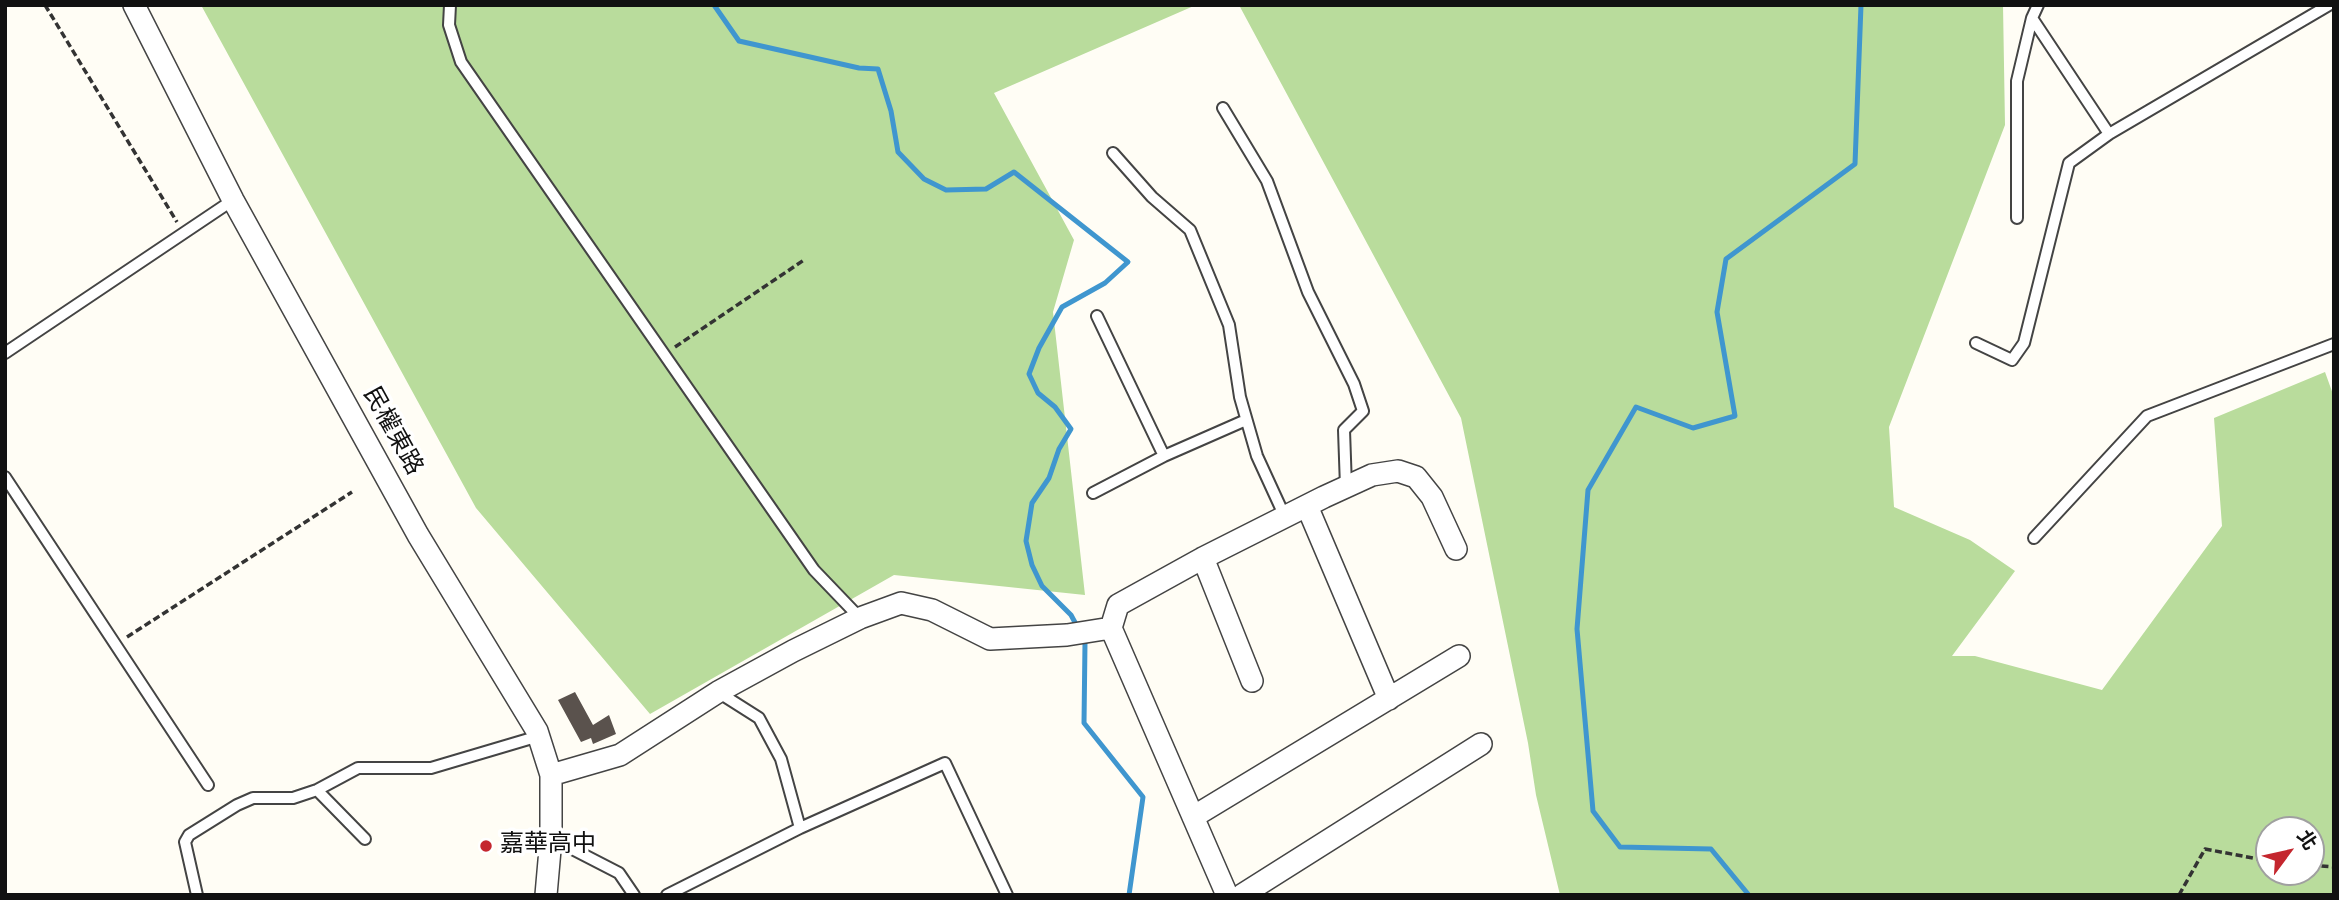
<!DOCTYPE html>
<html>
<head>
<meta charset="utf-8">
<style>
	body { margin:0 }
	#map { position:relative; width:2339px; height:900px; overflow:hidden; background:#fffdf5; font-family:Spectral,"Noto Sans TC",serif }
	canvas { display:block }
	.frame { position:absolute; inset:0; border:7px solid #111; pointer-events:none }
	.north { position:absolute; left:2255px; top:816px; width:70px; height:70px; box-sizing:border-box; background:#fff; border:2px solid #a0a0a0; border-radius:50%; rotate:57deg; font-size:19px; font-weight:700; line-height:28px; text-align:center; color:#111 }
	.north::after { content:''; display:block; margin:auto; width:24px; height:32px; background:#c4262e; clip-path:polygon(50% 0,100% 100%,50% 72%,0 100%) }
</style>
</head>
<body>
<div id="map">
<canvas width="2339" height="900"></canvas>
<div class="frame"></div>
<div class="north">北</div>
</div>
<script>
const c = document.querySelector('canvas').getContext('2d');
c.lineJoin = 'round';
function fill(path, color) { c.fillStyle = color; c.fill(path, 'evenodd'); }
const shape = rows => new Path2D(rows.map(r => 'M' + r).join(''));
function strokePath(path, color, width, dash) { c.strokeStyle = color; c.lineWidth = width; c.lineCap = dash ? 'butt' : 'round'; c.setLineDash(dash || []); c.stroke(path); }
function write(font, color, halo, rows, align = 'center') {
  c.font = font + ' Spectral,"Noto Sans TC",serif'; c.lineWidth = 7; c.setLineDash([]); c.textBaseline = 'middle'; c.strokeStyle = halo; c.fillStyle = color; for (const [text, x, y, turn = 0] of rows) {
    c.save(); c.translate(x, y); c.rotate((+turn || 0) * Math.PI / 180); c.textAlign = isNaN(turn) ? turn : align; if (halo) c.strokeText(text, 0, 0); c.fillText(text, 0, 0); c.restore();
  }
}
fill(shape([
	[201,5,1196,5,994,93,1074,240,1053,312,1085,595,894,575,650,714,476,508],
	[1239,5,2003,5,2005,125,1889,427,1894,507,1970,540,2015,571,1952,656,1975,656,2102,690,2222,526,2214,418,2325,372,2334,397,2334,895,1560,895,1536,795,1528,743,1461,418],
	[2269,830,2311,830,2311,872,2269,872]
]), '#b9dc9c');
strokePath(shape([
	[714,5,739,41,859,68,878,69,891,111,898,152,924,179,946,190,986,189,1014,172,1128,262,1105,283,1062,307,1039,348,1029,374,1038,393,1055,407,1071,429,1059,449,1049,478,1032,503,1026,541,1032,565,1042,586,1071,615,1078,628],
	[1082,637,1085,643,1084,723,1143,797,1129,895],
	[1746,895,1748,894,1711,849,1620,847,1593,811,1577,629,1588,490,1636,407,1693,428,1735,416,1717,312,1726,259,1855,164,1861,5]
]), '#3f96cf', 5);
fill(shape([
	[575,692,593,725,609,715,616,734,593,744,591,738,581,742,558,700]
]), '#5a524d');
const service = shape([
	[450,5,449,25,461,62,814,570,860,618],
	[2032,18,2109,134],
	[1223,108,1267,181,1308,292,1354,384,1363,411,1344,430,1346,487],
	[1113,153,1152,197,1190,230,1229,325,1240,397,1257,456,1285,517],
	[2017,218,2017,81,2032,18,2038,5],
	[1097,316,1164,456],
	[1976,343,2012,360,2024,343,2069,163,2109,134,2329,5],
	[5,353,233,200],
	[5,477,208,785],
	[1093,493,1164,456,1246,420],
	[2034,538,2147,416,2334,344],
	[718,692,759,718,781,759,800,828],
	[317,790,365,839],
	[551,838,619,873,634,895],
	[197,895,185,842,189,835,237,805,253,798,293,798,317,790,358,768,431,768,539,736],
	[667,895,800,828,945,763,1007,895]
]);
const minor = shape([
	[134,5,233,200,418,535,537,731,551,775,551,838,546,895],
	[1307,506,1389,699],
	[1203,558,1252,681],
	[1111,628,1118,605,1203,558,1324,497,1372,475,1398,471,1416,477,1432,497,1456,549],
	[551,775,620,755,718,692,793,651,860,618,901,603,932,610,990,639,1067,635,1111,628,1227,895],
	[1193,817,1459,656],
	[1242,895,1481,744]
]);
strokePath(service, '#444', 14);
strokePath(minor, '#444', 24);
strokePath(shape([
	[45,5,177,222],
	[675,347,804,260],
	[127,637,352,492],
	[2311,865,2334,867],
	[2179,895,2205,849,2269,861]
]), '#333', 3.5, [7, 3.5]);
strokePath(service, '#fff', 10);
strokePath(minor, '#fff', 21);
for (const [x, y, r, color] of [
	[486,846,7,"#c4262e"]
]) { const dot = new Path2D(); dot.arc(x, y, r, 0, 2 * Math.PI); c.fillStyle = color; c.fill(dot); strokePath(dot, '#fff', 2.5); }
write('24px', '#111', '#fff', [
	["民權東路",391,432,61]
]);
write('24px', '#111', '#fff', [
	["嘉華高中",500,846]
], 'left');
</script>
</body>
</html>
